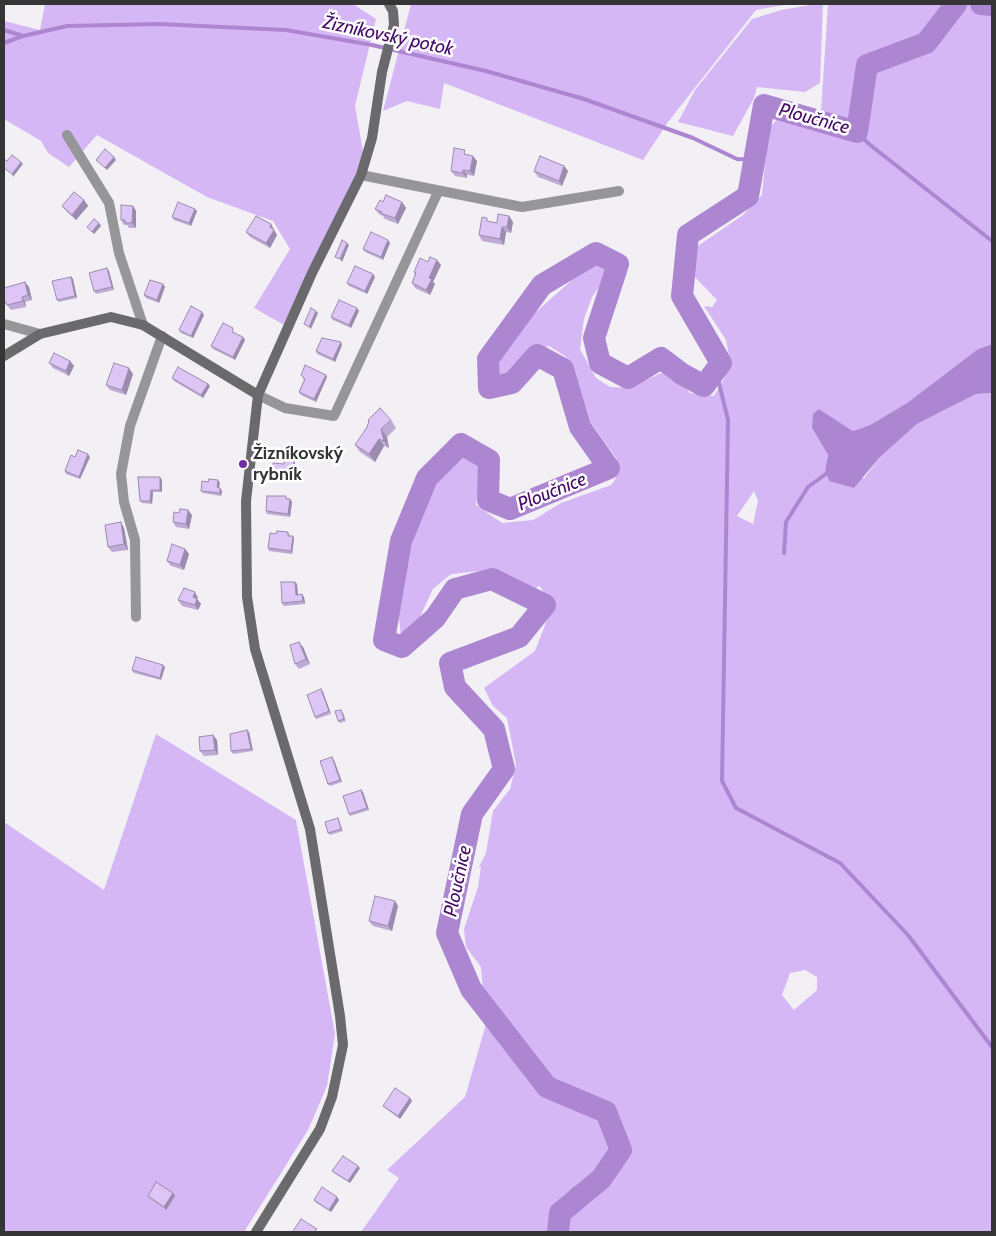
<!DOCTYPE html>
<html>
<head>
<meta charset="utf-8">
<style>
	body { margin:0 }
	#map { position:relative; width:996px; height:1236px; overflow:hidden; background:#f2f0f4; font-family:Cabin,sans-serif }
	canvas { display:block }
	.frame { position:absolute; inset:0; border:5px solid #353536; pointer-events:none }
</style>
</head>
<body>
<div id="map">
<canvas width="996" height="1236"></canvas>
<div class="frame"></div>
</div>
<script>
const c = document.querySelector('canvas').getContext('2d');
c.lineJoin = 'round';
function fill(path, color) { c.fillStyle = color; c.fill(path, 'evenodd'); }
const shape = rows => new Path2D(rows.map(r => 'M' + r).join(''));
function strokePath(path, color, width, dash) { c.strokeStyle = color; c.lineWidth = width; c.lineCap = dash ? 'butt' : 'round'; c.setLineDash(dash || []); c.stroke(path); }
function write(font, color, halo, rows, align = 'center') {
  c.font = font + ' Cabin,sans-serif'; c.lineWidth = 5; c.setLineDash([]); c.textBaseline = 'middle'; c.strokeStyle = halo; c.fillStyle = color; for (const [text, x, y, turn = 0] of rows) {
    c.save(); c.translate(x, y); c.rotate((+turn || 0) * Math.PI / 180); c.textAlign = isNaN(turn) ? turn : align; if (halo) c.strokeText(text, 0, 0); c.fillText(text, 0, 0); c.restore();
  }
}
fill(shape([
	[45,4,353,4,376,19,355,106,364,157,286,326,254,308,290,249,273,221,207,197,97,135,69,167,48,153,41,141,4,119,4,21,40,30],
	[411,4,790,4,756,10,668,122,643,160,444,83,440,109,407,101,383,111],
	[816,4,823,4,820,83,805,92,757,87,754,98,733,136,678,122,695,90,752,19,781,10],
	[828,4,992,4,992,344,978,349,907,403,870,425,853,431,819,409,812,428,828,455,825,470,829,481,864,478,879,458,917,424,976,394,992,393,992,1232,361,1232,399,1178,387,1170,465,1097,486,1024,481,967,466,947,464,929,478,887,481,867,479,867,486,853,493,811,510,789,516,765,507,718,493,706,484,688,535,651,552,607,540,586,535,588,490,570,451,574,433,589,419,619,401,636,398,609,420,501,468,449,474,451,480,471,476,505,502,523,533,520,561,503,611,485,616,478,617,459,578,405,572,366,565,356,549,346,531,351,501,380,494,374,512,333,588,266,608,263,612,269,592,297,584,319,580,349,596,378,610,387,629,388,668,370,690,393,714,396,731,366,726,340,704,306,712,307,717,300,692,274,692,250,743,215,762,195,768,130,779,117,814,120,820,126],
	[754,491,758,501,753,524,737,516],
	[805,970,817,977,817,990,794,1010,782,995,790,973],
	[156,734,296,820,335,1034,327,1086,308,1130,244,1232,4,1232,4,822,104,890]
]), '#d6b7f5');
fill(shape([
	[992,344,992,393,976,394,917,424,879,458,854,488,829,481,825,470,828,455,812,428,813,414,819,409,853,431,870,425,907,403,978,349],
	[574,1186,578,1202,568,1217,569,1225,566,1232,551,1232,557,1205]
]), '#ad86d2');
strokePath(shape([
	[4,30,23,36],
	[4,43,23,36,67,26,159,24,286,30,372,45,486,71,584,99,693,138,737,159,754,160],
	[857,132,869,144,992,241],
	[716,371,728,420,722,781,736,808,840,863,908,935,992,1047],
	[784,553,786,522,808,487,830,471]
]), '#ad86d2', 4);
strokePath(shape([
	[981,4,992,5],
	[558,1232,560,1213,601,1179,621,1150,606,1112,547,1087,471,989,447,933,472,814,504,769,494,729,455,687,450,663,519,637,545,605,492,579,455,589,435,618,402,647,384,640,401,541,427,478,461,444,489,460,488,500,510,509,609,468,580,427,563,369,537,355,512,383,489,388,488,359,542,285,596,253,618,264,594,338,600,363,628,378,661,358,682,374,704,386,721,363,682,296,688,235,748,196,764,105,857,132,867,65,926,43,956,4]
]), '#ad86d2', 22);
strokePath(shape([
	[67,135,109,203,119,253,143,325],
	[361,175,522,207,619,191],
	[4,324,40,334],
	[258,395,285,408,334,416,438,192],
	[136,617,135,540,124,502,121,474,130,426,162,336]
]), '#969597', 10);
strokePath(shape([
	[4,356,40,334,111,317,143,325,258,395,246,501,247,597,255,649,310,829,340,1016,343,1045,332,1097,320,1129,256,1232],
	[258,395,312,273,361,175,372,138,382,72,394,25,393,11,389,4]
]), '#6a696c', 10);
fill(shape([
	[468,155,477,161,474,176,467,175,467,178,455,176,451,171],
	[564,166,568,171,562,186,538,177,534,171],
	[84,200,88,206,76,220,66,211,62,206],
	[383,202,402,202,406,208,398,224,385,219,383,216,379,214,375,209],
	[133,206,136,211,136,228,129,228,127,225,124,225,121,220],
	[195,209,197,211,191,226,174,220,172,217],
	[509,216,513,222,511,233,506,232,504,245,482,241,479,235,490,222,497,223],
	[275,230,274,231,277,235,270,248,250,237,246,232],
	[390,243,383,260,365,252,363,249],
	[428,262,441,265,433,282,435,284,430,295,415,288,412,283,415,275,414,272],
	[109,271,114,290,96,294,94,291],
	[71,277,73,279,77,298,59,302,57,300],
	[375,277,367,294,349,286,347,283],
	[25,282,29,287,32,300,25,302,26,307,11,310,7,305],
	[163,284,165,287,159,303,146,298,144,295],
	[359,311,351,328,333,320,331,317],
	[204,315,193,338,181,333,179,330],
	[235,331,234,333,243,337,245,340,235,360,213,349,211,346],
	[342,345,335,362,317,354,316,351],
	[70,361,74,366,69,376,53,368,49,363],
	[133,374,126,395,110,390,106,385],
	[301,375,326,375,327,377,316,402,301,395,299,392,304,380],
	[172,378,208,384,210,386,203,398,174,381],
	[391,420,396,428,387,437,389,448,384,446,375,462,360,452,355,445],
	[75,457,90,457,80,479,66,474,65,471],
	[294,460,295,463,294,482,273,480,271,477,284,464],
	[138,477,162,480,162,492,153,492,152,504,142,503,140,501],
	[208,482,220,483,219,488,222,491,221,496,203,493,201,491],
	[288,498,292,502,290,517,267,514,266,511],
	[192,515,189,529,176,527,173,522],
	[124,528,128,550,112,552,108,547],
	[288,532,290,536,293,536,294,539,292,554,269,551,268,548,276,534],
	[185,549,189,554,184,570,171,566,167,561],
	[295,582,297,584,298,594,302,594,304,597,305,604,284,606,282,603],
	[198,598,197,599,201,604,198,610,182,606,178,600],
	[303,647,310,664,299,669,295,664],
	[165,667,161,680,134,673,132,670],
	[321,689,323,692,331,714,316,719,315,717],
	[343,712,346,721,340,723,338,721],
	[247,730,249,732,253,751,233,754,231,751],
	[217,740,218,755,204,756,200,751],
	[332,757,334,760,342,782,330,786,328,784],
	[361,790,363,792,369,810,350,816,349,814],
	[338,818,339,820,343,831,330,835,328,833],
	[395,901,398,906,392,931,373,926,369,921],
	[410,1098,412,1101,400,1119,385,1108,383,1106],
	[360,1168,350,1183,334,1173,332,1171],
	[173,1193,175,1196,166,1210,149,1198,148,1196],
	[337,1197,339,1200,331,1212,315,1202,314,1200]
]), '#beaad4');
fill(shape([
	[473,156,477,161,474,176,470,171],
	[114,157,116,160,107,170,105,168],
	[21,162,23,164,13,177,12,174],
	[564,166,568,171,562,186,559,181],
	[463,170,467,175,467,178,463,173],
	[84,200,88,206,76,220,72,215],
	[402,202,406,208,398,224,395,218],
	[133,206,136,211,136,228,132,223],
	[195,209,197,211,191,226,189,223],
	[509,216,513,222,511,233,507,227],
	[99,223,101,226,94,234,92,232],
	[271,224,277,235,270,248,266,243,270,227],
	[502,227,506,232,504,245,500,239],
	[388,240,390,243,383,260,381,257],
	[347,243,349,245,342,262,340,259],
	[437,260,441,265,433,282,435,284,430,295,426,290,429,278],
	[107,268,109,271,114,290,112,287],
	[373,274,375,277,367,294,365,291],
	[71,277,73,279,77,298,75,296],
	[25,282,29,287,32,300,28,295],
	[163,284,165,287,159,303,157,300],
	[22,297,25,302,26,307,23,301],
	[357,308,359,311,351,328,349,325],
	[316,311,318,313,311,329,309,327],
	[202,312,204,315,193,338,191,336],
	[243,337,245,340,235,360,233,357],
	[341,342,342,345,335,362,333,359],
	[70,361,74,366,69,376,66,371],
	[129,368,133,374,126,395,122,390],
	[326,375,327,377,316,402,314,399],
	[208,384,210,386,203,398,201,395],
	[381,429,387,437,389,448,384,441],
	[379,439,384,446,375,462,369,454],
	[88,454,90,457,80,479,79,477],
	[294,460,295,463,294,482,292,480],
	[160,477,162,480,162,492,160,490],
	[218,480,220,483,218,490,217,487],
	[220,488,222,491,221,496,220,493],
	[151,490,153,492,152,504,150,501],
	[290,499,292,502,290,517,288,514],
	[188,510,192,515,189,529,186,524],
	[121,522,124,528,128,550,124,544],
	[293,536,294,539,292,554,291,551],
	[185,549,189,554,184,570,180,565],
	[295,582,297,584,298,597,296,595],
	[195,592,198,598,197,599,201,604,198,610,195,605,193,597],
	[302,594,304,597,305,604,303,601],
	[299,642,303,647,310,664,306,659],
	[163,665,165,667,161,680,160,678],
	[321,689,323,692,331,714,329,711],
	[247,730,249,732,253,751,251,749],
	[213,735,217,740,218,755,215,750],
	[332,757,334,760,342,782,340,780],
	[361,790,363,792,369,810,367,808],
	[395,901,398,906,392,931,388,926],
	[410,1098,412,1101,400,1119,398,1116],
	[358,1166,360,1168,350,1183,348,1181],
	[173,1193,175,1196,166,1210,164,1207],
	[337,1197,339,1200,331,1212,329,1210]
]), '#9b8bac');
const building = shape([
	[454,148,465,150,464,154,473,156,470,171,463,170,463,173,451,171,454,148],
	[105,149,114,157,105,168,96,160,105,149],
	[12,155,21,162,12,174,4,168,4,159,7,161,12,155],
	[540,156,564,166,559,181,534,171,540,156],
	[74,192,84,200,72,215,62,206,74,192],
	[386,195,402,202,395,218,382,214,382,212,375,209,380,200,383,202,386,195],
	[178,202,195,209,189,223,172,217,178,202],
	[121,205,133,206,132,223,125,223,125,220,121,220,121,205],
	[498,214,509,216,507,227,502,227,500,239,479,235,482,217,487,218,487,221,497,223,498,214],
	[256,216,271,224,270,227,274,230,266,243,246,232,256,216],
	[94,219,99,223,92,232,87,227,94,219],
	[371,232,388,240,381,257,363,249,371,232],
	[342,240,347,243,340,259,335,257,342,240],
	[430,257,437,260,429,278,432,279,426,290,412,283,416,273,414,272,420,258,428,262,430,257],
	[355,266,373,274,365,291,347,283,355,266],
	[107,268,112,287,94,291,89,273,107,268],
	[71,277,75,296,57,300,52,281,71,277],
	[150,280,163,284,157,300,144,295,150,280],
	[25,282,28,295,22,297,23,301,7,305,4,299,4,288,25,282],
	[339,300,357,308,349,325,331,317,339,300],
	[191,306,202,312,191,336,179,330,191,306],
	[311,308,316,311,309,327,304,324,311,308],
	[223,323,233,328,232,332,243,337,233,357,211,346,223,323],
	[322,338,341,342,333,359,316,351,322,338],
	[54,353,70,361,66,371,49,363,54,353],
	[114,363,129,368,122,390,106,385,114,363],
	[305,365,326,375,314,399,299,392,305,379,301,375,305,365],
	[178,367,208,384,201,395,172,378,178,367],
	[380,408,391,420,381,429,384,441,379,439,369,454,355,445,367,427,369,421,368,420,380,408],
	[78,450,88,454,79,477,65,471,71,455,75,457,78,450],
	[285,459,294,460,292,480,271,477,273,463,284,464,285,459],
	[138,477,160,477,160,490,151,490,150,501,140,501,138,477],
	[209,479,218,480,217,487,220,488,220,493,201,491,202,481,208,482,209,479],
	[267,496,286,496,286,499,290,499,288,514,266,511,267,496],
	[180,509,188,510,186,524,173,522,174,512,179,513,180,509],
	[121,522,124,544,108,547,105,525,121,522],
	[277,531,288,532,288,536,293,536,291,551,268,548,270,533,276,534,277,531],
	[172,544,185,549,180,565,167,561,172,544],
	[281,582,295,582,296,595,302,594,303,601,282,603,281,582],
	[184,588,195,592,193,597,197,599,195,605,178,600,184,588],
	[299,642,306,659,295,664,290,645,299,642],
	[136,657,163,665,160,678,132,670,136,657],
	[321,689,329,711,315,717,307,695,321,689],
	[341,710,344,719,338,721,335,711,341,710],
	[247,730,251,749,231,751,230,734,247,730],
	[213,735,215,750,200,751,199,737,213,735],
	[332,757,340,780,328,784,320,761,332,757],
	[361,790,367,808,349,814,343,796,361,790],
	[338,818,341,829,328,833,325,822,338,818],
	[375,896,395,901,388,926,369,921,375,896],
	[395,1088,410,1098,398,1116,383,1106,395,1088],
	[343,1156,358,1166,348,1181,332,1171,343,1156],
	[156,1182,173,1193,164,1207,148,1196,156,1182],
	[322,1187,337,1197,329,1210,314,1200,322,1187],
	[301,1219,317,1229,314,1232,295,1232,293,1231,301,1219]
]);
fill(building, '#ddc6f6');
strokePath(building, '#9b8bac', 1);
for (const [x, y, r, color] of [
	[243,464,5,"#712ea2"]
]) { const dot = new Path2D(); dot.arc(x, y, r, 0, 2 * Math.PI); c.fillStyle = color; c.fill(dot); strokePath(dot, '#fff', 2); }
write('bold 18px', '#353536', '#fff', [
	["Žizníkovský",253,454],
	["rybník",253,475]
], 'left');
write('italic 19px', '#450b69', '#fff', [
	["Žizníkovský potok",388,36,12],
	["Ploučnice",814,119,15],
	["Ploučnice",552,492,-22],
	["Ploučnice",458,881,-78]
]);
</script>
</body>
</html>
